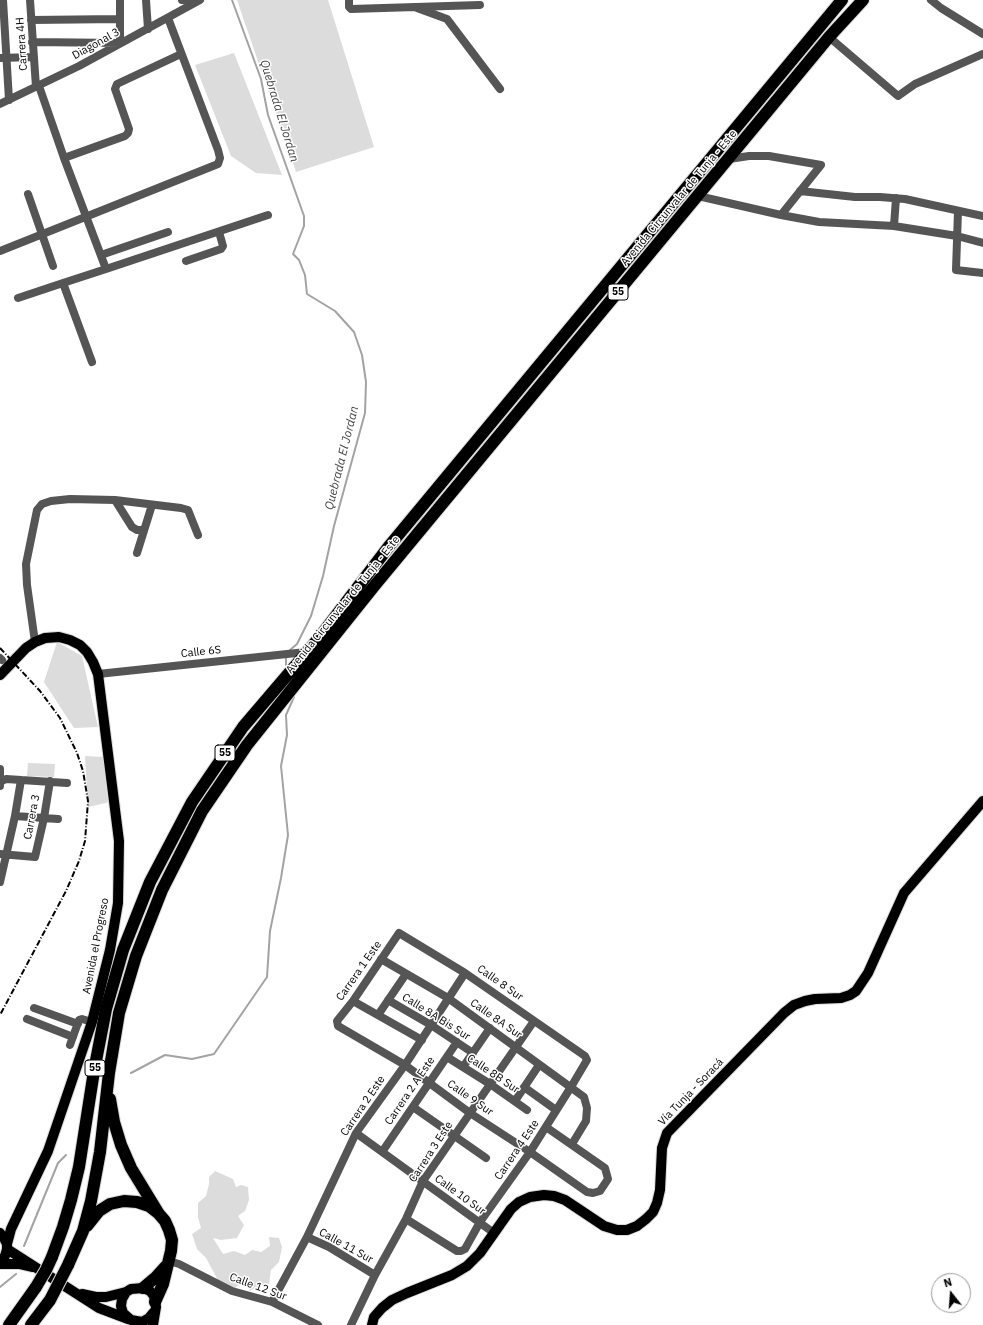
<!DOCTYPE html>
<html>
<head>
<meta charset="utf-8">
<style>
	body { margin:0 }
	#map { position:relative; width:983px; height:1325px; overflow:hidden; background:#fff; font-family:"IBM Plex Sans",sans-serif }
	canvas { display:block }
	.north { position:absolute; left:931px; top:1273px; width:40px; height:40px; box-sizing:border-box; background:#fff; border:1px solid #999; border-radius:50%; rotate:343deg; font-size:11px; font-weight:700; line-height:16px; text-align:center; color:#000 }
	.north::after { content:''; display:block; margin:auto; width:14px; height:18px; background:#000; clip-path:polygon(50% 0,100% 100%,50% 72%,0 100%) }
</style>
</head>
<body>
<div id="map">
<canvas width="983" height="1325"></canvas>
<div class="north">N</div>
</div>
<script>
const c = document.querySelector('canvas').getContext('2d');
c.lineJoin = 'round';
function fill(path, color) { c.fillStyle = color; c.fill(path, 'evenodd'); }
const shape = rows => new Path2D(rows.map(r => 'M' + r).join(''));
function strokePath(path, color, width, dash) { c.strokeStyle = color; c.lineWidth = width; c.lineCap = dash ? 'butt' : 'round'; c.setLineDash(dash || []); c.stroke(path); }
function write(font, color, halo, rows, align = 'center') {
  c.font = font + ' "IBM Plex Sans",sans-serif'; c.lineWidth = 3; c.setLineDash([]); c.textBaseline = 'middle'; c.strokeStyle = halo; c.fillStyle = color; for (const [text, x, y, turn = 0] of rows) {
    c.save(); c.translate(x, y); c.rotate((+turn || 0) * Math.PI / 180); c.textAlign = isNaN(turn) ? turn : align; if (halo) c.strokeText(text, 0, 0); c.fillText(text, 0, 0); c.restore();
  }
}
fill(shape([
	[237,0,328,0,374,147,296,172],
	[234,53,282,175,256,173,231,156,195,65],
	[57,642,82,656,98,727,74,728,44,682],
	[85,756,104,757,110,802,88,807],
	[28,763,55,764,54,777,27,776],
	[215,1171,233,1179,236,1187,241,1185,248,1187,249,1200,245,1211,238,1216,244,1225,237,1238,221,1240,213,1238,223,1254,234,1251,245,1255,252,1250,261,1252,270,1246,269,1237,279,1238,282,1247,279,1262,271,1270,269,1284,258,1286,250,1291,245,1280,235,1288,219,1282,206,1258,197,1249,192,1234,201,1228,198,1217,198,1203,206,1196,209,1184,209,1177]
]), '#dcdcdc');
strokePath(shape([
	[232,0,261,79,268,115,304,216,304,226,293,254,299,260,305,275,307,294,335,311,354,332,362,355,366,382,365,413,334,526,323,576,311,616,297,644,290,650],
	[286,665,286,657],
	[131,1073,165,1055,192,1059,214,1054,267,977,270,931,281,878,288,835,281,766,287,735,286,715,294,697],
	[24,1246,58,1163,66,1155],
	[0,1287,16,1274]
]), '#a3a3a3', 2);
const major = shape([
	[0,675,26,648,35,642,45,638,59,637,70,640,80,645,87,652,93,662,98,674,119,841,118,903,110,950,92,1022,48,1151,11,1229,7,1244],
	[0,1233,4,1238,7,1244,7,1249,5,1256,0,1262],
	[7,1249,99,1308,128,1319],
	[0,1264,19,1264,32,1267],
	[82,1294,96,1297,106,1297,126,1292],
	[153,1325,156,1307,154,1296,150,1291,143,1288,131,1289,126,1292,122,1299,121,1306,123,1313,131,1320,142,1322,149,1318,154,1312],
	[372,1325,374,1317,382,1308,392,1300,407,1293,452,1275,467,1266,480,1253,511,1209,519,1202,530,1197,544,1195,554,1196,565,1200,604,1226,617,1230,627,1230,637,1226,646,1219,653,1212,657,1203,660,1190,662,1148,667,1133,784,1013,794,1005,805,1001,815,999,841,998,850,995,856,991,868,973,904,893,983,801]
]);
const highway = shape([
	[110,1099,114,1122,121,1145,131,1168,159,1214,165,1221,169,1230,172,1240,171,1251,163,1284,155,1302],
	[87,1226,99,1211,110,1204,124,1201,137,1202,149,1206,158,1213],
	[52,1257,63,1227,71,1200,79,1167,94,1071,106,1009,123,950,150,882,192,802,243,727,319,638,390,545,842,0],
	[68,1265,83,1231,91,1201,100,1152,109,1073,119,1013,136,956,162,890,202,811,247,745,375,585,829,37,863,0],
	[143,1288,156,1277,166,1266],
	[9,1325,36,1287],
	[31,1325,50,1300]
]);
strokePath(major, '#dbdbdb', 12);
strokePath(highway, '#dbdbdb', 14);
strokePath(shape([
	[3,0,9,100],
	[30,0,36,87],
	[146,0,148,29],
	[182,0,198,1],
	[349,0,349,7,351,9,480,5],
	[931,0,941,8,983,34],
	[417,8,447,19,500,89],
	[31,20,120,19],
	[829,37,898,96,915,84,983,54],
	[32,42,120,43,120,0],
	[0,58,34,57],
	[39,86,64,158,125,136,128,133,129,129,115,89,117,84,181,54],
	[0,104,79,66,200,0],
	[64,158,106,269,63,283,92,362],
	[729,159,749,156,769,156,821,165,781,215],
	[800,191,855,197,880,197,905,199,983,216],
	[28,194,53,266],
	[698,196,781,215,819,222,894,226,957,236,983,243],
	[958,211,956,270,983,273],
	[894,226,896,198],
	[0,251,218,164,220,158,218,150,168,18],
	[101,255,168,232],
	[186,261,221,249,223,246,219,232],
	[106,269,268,215],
	[18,298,63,283],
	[115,500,181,508,188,510,198,535],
	[137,553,152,505],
	[35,642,27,585,26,564,37,510,42,504,51,501,70,499,115,500,132,527,137,530,144,530],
	[0,658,2,660],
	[98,674,306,652],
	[0,769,0,786],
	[0,782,6,779,67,783],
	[15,816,58,819],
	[0,854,35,857,44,818,50,781],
	[0,882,15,816,21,780],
	[381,959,448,998,584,1097,587,1108,586,1121,572,1144],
	[388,1000,431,1025,473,1053],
	[353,1001,422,1040],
	[34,1008,78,1024],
	[378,1015,406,974],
	[27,1019,73,1037],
	[70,1045,79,1020,82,1019,92,1022],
	[447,1057,490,1084,527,1110],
	[463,1067,490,1028],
	[524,1087,556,1110],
	[515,1101,539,1065],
	[413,1107,486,1158],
	[356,1133,494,1233],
	[382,1152,457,1042],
	[406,1219,457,1251,461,1251,465,1249,480,1222,530,1152,571,1087,587,1060,585,1056,465,973,399,933,353,1001,337,1021,338,1026,405,1065,470,1113,530,1152,587,1192,593,1193,600,1191,608,1179,605,1168,546,1127],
	[307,1237,329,1247,375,1275],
	[169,1261,179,1264,232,1291,272,1302,318,1325],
	[272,1302,307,1237,356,1133,405,1065,465,973],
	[351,1325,375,1275,406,1219,423,1181,534,1021]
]), '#555', 8);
strokePath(major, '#000', 10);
strokePath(highway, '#000', 12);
strokePath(shape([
	[0,648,40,691,60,718,77,753,83,771,88,801,85,841,79,861,66,891,0,1015]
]), '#000', 2, [6, 2, 1, 2]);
const highwayBridge = shape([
	[36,1287,46,1270,52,1257],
	[50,1300,68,1265]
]);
strokePath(highwayBridge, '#dbdbdb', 14, []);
strokePath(highwayBridge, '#000', 12);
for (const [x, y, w] of [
	[618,292,20],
	[225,753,20],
	[95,1068,20]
]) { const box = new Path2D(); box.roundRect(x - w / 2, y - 8, w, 16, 3); c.fillStyle = '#fff'; c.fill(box); strokePath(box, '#000', 1); }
write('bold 10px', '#000', null, [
	["55",618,292],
	["55",225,753],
	["55",95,1068]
]);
write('11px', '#000', '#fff', [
	["Carrera 4H",22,44,-94],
	["Diagonal 3",96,44,-29],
	["Avenida Circunvalar de Tunja - Este",679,198,-50],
	["Avenida Circunvalar de Tunja - Este",343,605,-51],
	["Calle 6S",201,652,-6],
	["Carrera 3",32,817,-79],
	["Avenida el Progreso",96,946,-79],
	["Carrera 1 Este",359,971,-55],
	["Calle 8 Sur",500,983,35],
	["Calle 8A Bis Sur",436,1017,32],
	["Calle 8A Sur",496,1019,35],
	["Calle 8B Sur",493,1074,34],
	["Carrera 2 A Este",410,1091,-56],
	["Vía Tunja - Soracá",691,1092,-46],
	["Calle 9 Sur",470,1098,35],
	["Carrera 2 Este",363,1106,-56],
	["Carrera 4 Este",517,1150,-56],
	["Carrera 3 Este",431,1152,-57],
	["Calle 10 Sur",460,1195,36],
	["Calle 11 Sur",346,1246,29],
	["Calle 12 Sur",258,1287,20]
]);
write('italic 12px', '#444', '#fff', [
	["Quebrada El Jordan",279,111,73],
	["Quebrada El Jordan",342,458,-76]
]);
</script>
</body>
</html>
